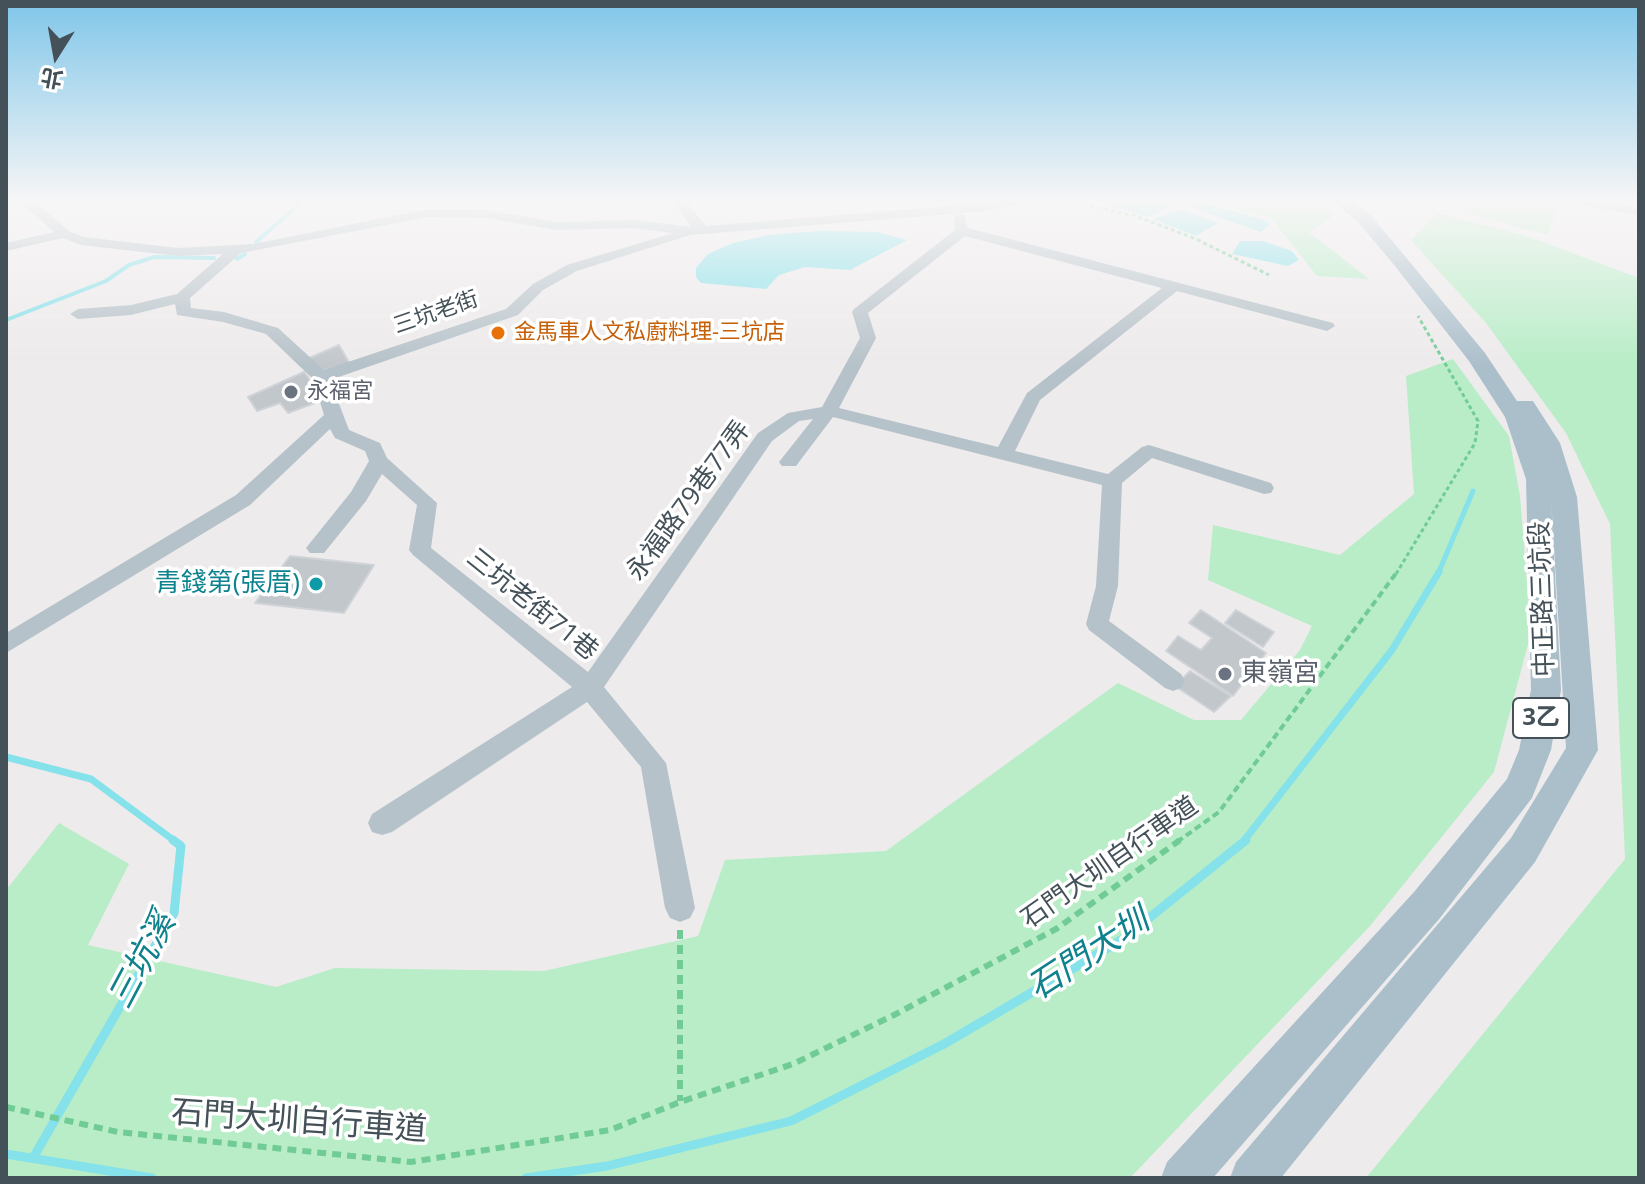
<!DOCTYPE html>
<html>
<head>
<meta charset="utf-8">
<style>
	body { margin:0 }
	#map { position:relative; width:1645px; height:1184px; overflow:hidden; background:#eeebec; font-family:"Open Sans","Noto Sans TC",sans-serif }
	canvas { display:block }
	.frame { position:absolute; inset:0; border:8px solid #445159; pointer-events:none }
	.north { position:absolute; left:16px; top:16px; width:80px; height:80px; -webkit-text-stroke:6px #fff; paint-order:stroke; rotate:191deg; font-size:22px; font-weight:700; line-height:32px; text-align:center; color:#445159 }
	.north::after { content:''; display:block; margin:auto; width:28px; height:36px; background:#445159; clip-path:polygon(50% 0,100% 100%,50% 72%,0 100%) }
</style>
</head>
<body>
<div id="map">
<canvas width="1645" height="1184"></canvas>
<div class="frame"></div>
<div class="north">北</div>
</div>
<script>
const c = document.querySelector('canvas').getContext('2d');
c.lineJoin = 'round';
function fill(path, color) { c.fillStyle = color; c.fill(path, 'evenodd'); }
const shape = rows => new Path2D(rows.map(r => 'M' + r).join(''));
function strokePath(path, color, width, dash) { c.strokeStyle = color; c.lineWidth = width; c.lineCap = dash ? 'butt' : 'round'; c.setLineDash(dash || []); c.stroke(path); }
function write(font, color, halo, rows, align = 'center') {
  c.font = font + ' "Open Sans","Noto Sans TC",sans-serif'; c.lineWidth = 7; c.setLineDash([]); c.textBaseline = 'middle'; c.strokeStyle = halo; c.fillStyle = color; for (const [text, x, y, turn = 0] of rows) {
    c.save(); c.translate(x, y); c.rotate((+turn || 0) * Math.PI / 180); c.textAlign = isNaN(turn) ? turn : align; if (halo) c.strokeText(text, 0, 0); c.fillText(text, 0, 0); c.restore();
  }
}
fill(shape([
	[1196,199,1312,199,1336,214,1309,232,1369,279,1317,276,1271,218],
	[1450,199,1568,199,1558,203,1548,235,1483,218],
	[1437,213,1530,237,1639,278,1639,1178,1366,1178,1625,859,1610,524,1566,433,1486,323,1411,240],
	[1453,359,1509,436,1520,496,1531,633,1494,772,1370,926,1130,1178,6,1178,6,890,59,823,129,864,88,945,276,987,335,968,544,971,698,936,725,860,886,851,1118,683,1194,720,1241,720,1300,650,1312,626,1208,580,1213,525,1340,555,1414,494,1406,376]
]), '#b8edc7');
fill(shape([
	[1108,199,1152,199,1170,206,1148,217,1104,204],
	[1197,201,1262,219,1270,224,1261,232,1185,205],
	[1181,209,1218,223,1196,236,1153,219],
	[817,231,877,232,907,240,850,270,805,267,779,275,766,289,701,283,696,277,696,268,708,254,733,243,769,235],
	[1240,241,1263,241,1292,251,1299,260,1288,266,1232,254]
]), '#85e1ea');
strokePath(shape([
	[932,199,950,203,994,199],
	[256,242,305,199],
	[237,259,245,254],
	[6,320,106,281,129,265,154,257,214,258]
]), '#85e1ea', 4);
strokePath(shape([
	[1438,574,1473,491]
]), '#85e1ea', 5);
strokePath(shape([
	[6,757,91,779,176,842],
	[1243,842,1392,650,1439,572]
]), '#85e1ea', 7);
strokePath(shape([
	[6,1154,152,1178],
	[33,1158,174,913,181,846,173,840],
	[526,1178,607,1166,791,1121,944,1044,1123,939,1246,840]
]), '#85e1ea', 9);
const building = shape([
	[339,345,350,364,321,371,307,359,339,345],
	[304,372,325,399,288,413,280,403,257,411,248,397,304,372],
	[290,556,374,565,344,613,255,603,290,556],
	[1201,610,1266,653,1233,696,1166,651,1178,636,1201,650,1212,638,1189,623,1201,610],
	[1236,610,1274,632,1263,647,1225,623,1236,610],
	[1190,671,1231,696,1214,712,1175,686,1190,671]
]);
fill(building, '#c2c7cc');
strokePath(building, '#cfd3d7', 2);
strokePath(shape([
	[1079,199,1083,204,1136,216,1196,239,1269,275],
	[1396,574,1475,443,1478,421,1418,316]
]), '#71cb94', 3, [4, 3]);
strokePath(shape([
	[1177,842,1219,812,1397,572]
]), '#71cb94', 4, [7, 4]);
strokePath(shape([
	[680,930,680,1101],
	[6,1107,118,1132,411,1162,610,1130,680,1102,793,1064,894,1015,1056,929,1180,840]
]), '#71cb94', 6, [9, 6]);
fill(shape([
	[17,199,32,199,69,231,84,237,178,248,253,244,428,209,486,210,557,222,633,220,692,227,670,199,684,199,706,226,1034,199,1027,203,977,212,690,235,577,271,543,290,518,315,330,380,349,430,380,443,387,458,437,503,431,548,588,672,758,433,788,413,822,407,860,338,852,312,854,309,955,230,954,215,964,215,968,228,1333,323,1335,326,1327,331,1177,291,1040,400,1015,451,1108,474,1142,447,1149,445,1271,483,1274,488,1271,493,1264,494,1152,458,1122,483,1118,586,1109,621,1181,674,1185,681,1181,688,1173,691,1165,688,1089,630,1086,624,1096,586,1102,485,833,417,796,466,782,466,779,462,813,419,799,421,772,441,604,687,666,763,695,908,690,918,680,922,670,918,665,908,641,767,587,702,392,832,382,835,372,832,368,823,372,814,572,687,413,555,409,550,417,505,382,474,366,501,324,553,310,553,306,548,310,543,351,492,369,461,365,451,335,438,330,429,250,505,6,653,6,633,236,495,324,415,313,379,266,334,223,322,177,315,175,304,131,315,78,319,70,314,78,309,131,305,177,294,223,254,178,256,81,245,63,238,6,251,6,243,54,232,17,199],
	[428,217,486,218,557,230,633,228,673,233,567,265,533,284,506,309,324,370,278,328,224,312,191,308,190,298,241,253,428,217],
	[965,236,1162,288,1027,393,998,447,839,408,876,338,868,313,965,236],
	[1589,199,1639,207,1639,215,1584,206,1584,200,1589,199]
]), '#b6c2c9');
fill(shape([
	[1330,199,1349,199,1370,214,1485,353,1517,401,1533,401,1560,443,1577,497,1598,750,1535,862,1281,1178,1230,1178,1236,1162,1511,838,1566,748,1551,497,1561,690,1551,750,1532,798,1440,918,1213,1178,1161,1178,1167,1162,1414,892,1507,779,1519,750,1531,690,1526,479,1505,417,1469,361,1395,266,1358,222,1330,199]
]), '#abbfcb');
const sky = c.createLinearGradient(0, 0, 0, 365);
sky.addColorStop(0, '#80c6e9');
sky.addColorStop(0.55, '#f7f6f6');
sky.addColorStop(1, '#f7f6f600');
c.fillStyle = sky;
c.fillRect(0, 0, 1645, 365);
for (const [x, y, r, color] of [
	[498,333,8,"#e8710a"],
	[291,392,8,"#6b7280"],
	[316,584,8,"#0f9aa8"],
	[1225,674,8,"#6b7280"]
]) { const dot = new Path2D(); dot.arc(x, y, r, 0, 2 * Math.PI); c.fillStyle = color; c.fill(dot); strokePath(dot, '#fff', 3); }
write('22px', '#445159', '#fff', [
	["三坑老街",436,313,-19]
]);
write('22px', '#c56008', '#fff', [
	["金馬車人文私廚料理-三坑店",514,333]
], 'left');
write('22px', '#5b616d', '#fff', [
	["永福宮",307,392]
], 'left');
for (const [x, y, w] of [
	[1541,718,56]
]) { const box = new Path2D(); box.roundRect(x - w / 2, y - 20, w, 40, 6); c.fillStyle = '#fff'; c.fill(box); strokePath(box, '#445159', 2); }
write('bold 24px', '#445159', null, [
	["3乙",1541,718]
]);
write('26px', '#445159', '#fff', [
	["永福路79巷77弄",689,501,-54],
	["中正路三坑段",1543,599,-92],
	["三坑老街71巷",532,605,39],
	["石門大圳自行車道",1110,863,-35]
]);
write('26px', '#0d838f', '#fff', [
	["青錢第(張厝)",300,584]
], 'right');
write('26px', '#5b616d', '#fff', [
	["東嶺宮",1241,674]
], 'left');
write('32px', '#445159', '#fff', [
	["石門大圳自行車道",299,1122,4]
]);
write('italic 34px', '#0e818d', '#fff', [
	["石門大圳",1089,955,-33],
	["三坑溪",143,961,-62]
]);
</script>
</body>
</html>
